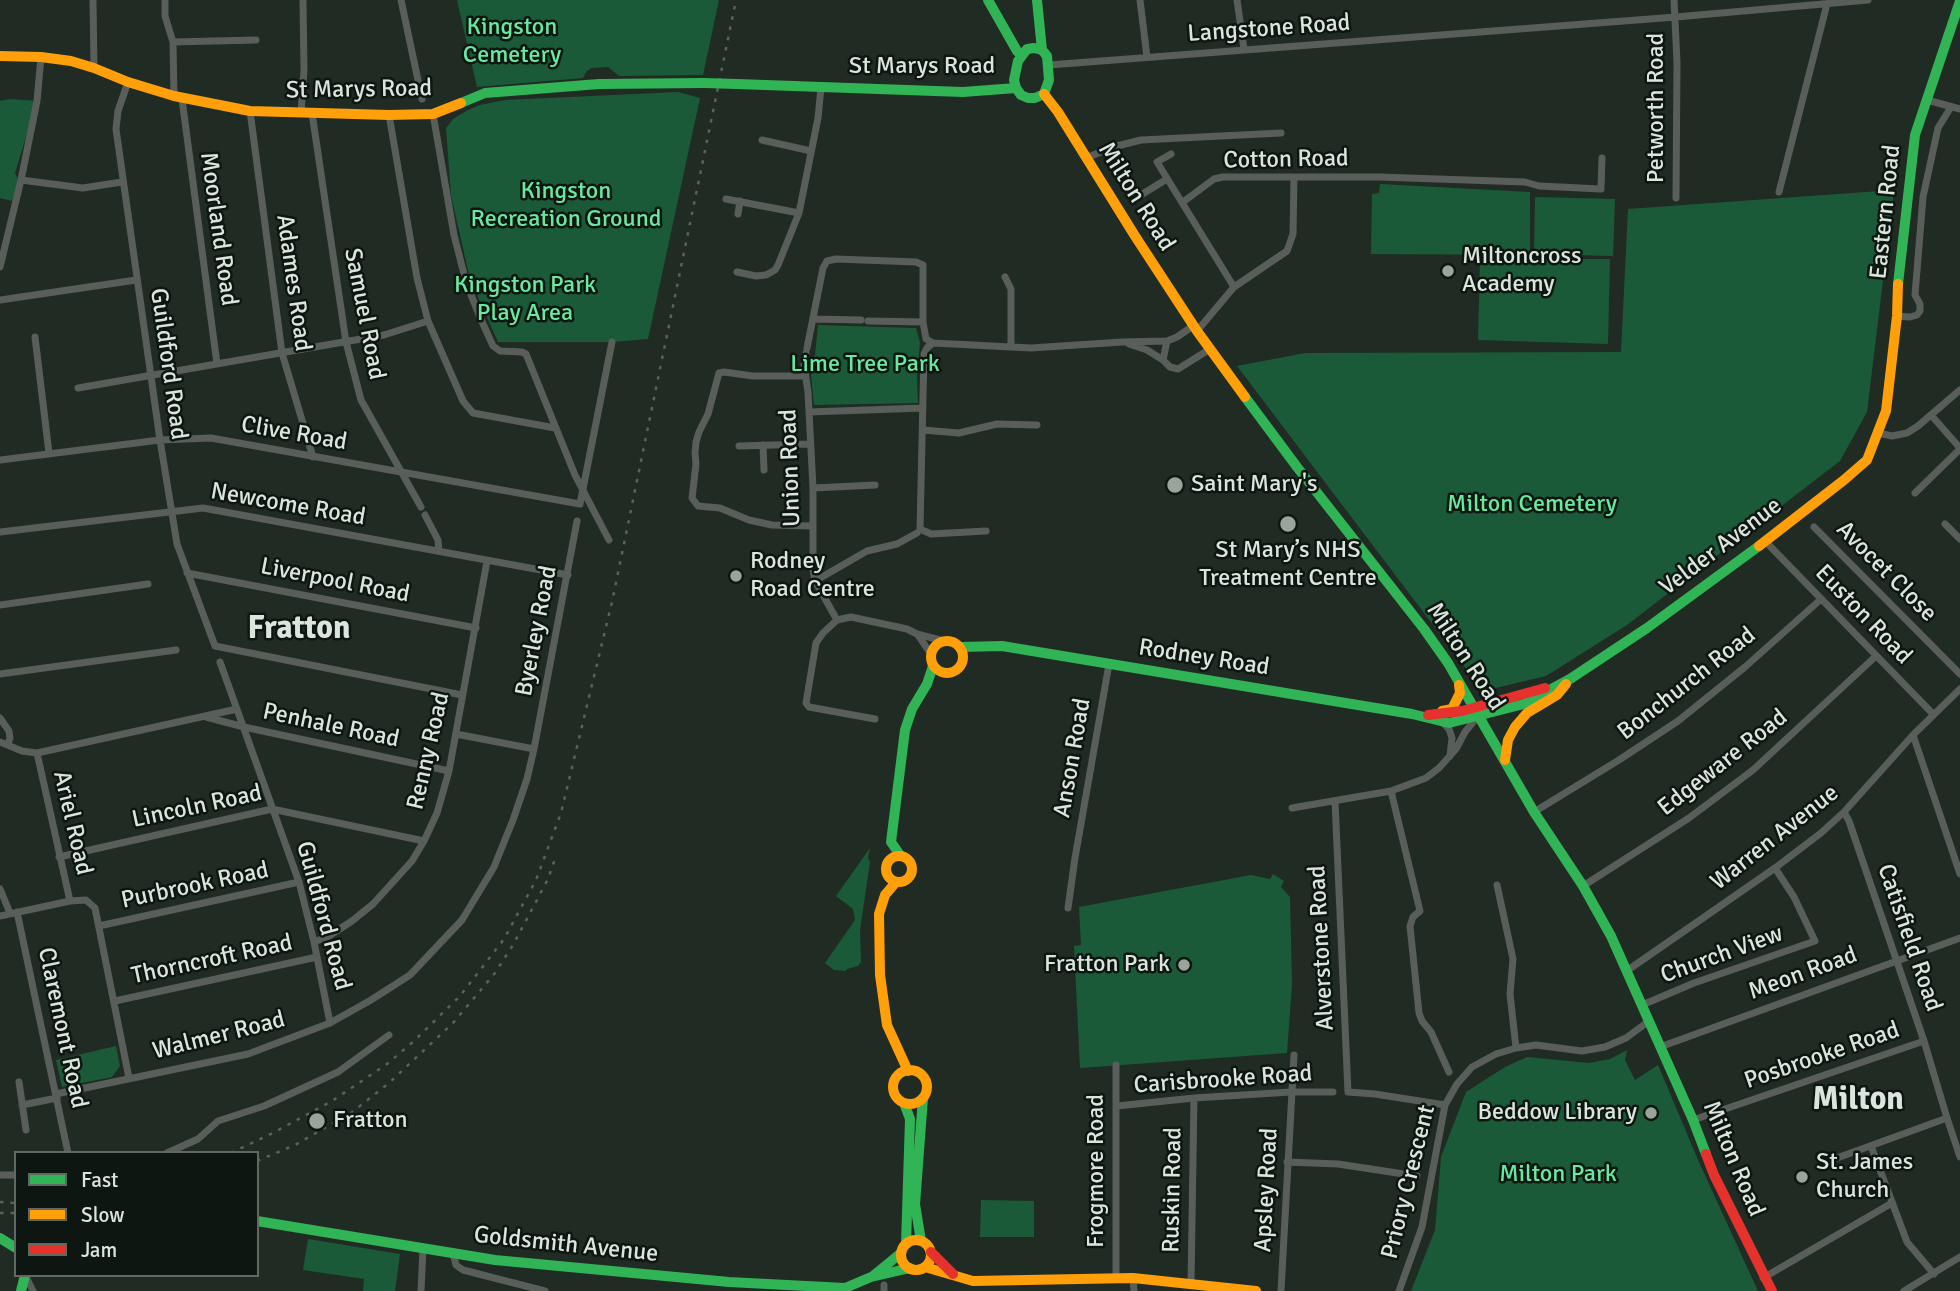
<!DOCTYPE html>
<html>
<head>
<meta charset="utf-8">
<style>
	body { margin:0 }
	#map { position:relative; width:1960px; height:1291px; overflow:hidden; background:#202b24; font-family:Signika,sans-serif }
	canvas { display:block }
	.legend { position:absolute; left:14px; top:1151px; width:245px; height:126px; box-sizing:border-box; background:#0d1610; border:2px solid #5f6962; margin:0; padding:9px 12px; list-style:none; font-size:21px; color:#dae6dd }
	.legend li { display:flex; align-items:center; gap:14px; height:35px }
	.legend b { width:35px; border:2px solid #5f6962 }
</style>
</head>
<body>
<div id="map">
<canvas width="1960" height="1291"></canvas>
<ul class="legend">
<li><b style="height:9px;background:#30b455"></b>Fast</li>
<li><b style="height:9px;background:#ff9f0a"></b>Slow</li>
<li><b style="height:9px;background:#e5322d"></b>Jam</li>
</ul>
</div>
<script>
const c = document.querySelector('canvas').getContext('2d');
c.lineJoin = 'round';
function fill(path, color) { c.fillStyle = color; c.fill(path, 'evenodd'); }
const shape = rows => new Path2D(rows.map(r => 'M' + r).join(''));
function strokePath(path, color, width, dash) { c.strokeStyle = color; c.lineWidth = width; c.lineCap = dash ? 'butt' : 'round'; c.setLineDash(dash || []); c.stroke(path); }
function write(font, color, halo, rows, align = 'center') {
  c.font = font + ' Signika,sans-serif'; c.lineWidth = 5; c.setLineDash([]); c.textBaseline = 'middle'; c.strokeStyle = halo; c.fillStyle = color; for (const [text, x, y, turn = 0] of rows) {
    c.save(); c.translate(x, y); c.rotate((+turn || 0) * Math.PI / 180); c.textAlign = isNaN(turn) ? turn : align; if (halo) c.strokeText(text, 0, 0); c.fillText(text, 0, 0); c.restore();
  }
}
fill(shape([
	[457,0,719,0,703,75,619,76,608,67,591,68,586,72,583,78,477,87],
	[678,92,700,98,648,339,612,342,498,342,470,279,451,195,446,128,453,119,468,110,480,105,505,100],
	[10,99,37,101,15,173,20,183,12,201,0,198,0,101],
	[1380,184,1530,192,1530,255,1371,254,1372,194,1379,193],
	[1894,190,1867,412,1840,461,1627,625,1546,676,1483,691,1237,366,1305,353,1621,352,1628,209],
	[1535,197,1615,199,1613,256,1534,254],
	[1480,259,1610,259,1608,344,1478,340],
	[818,325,916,328,920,343,917,376,918,403,814,405,810,366,815,355],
	[870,848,868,858,870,862,860,930,861,962,858,966,847,969,846,971,834,970,825,963,855,920,853,909,836,896],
	[1273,874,1284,881,1281,887,1290,897,1292,984,1287,1053,1080,1068,1074,946,1081,945,1079,907,1251,875,1270,879],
	[116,1046,120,1066,112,1077,62,1087,56,1060],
	[1627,1050,1625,1060,1635,1080,1658,1065,1699,1162,1758,1291,1411,1291,1435,1230,1441,1157,1466,1092,1505,1067,1527,1057,1589,1063,1610,1059],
	[981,1200,1034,1201,1034,1237,980,1237],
	[308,1239,400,1254,395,1291,363,1291,364,1279,303,1270]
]), '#1a5a38');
strokePath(shape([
	[93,0,94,68],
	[165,0,165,16,173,42,174,96],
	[401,0,422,99],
	[1140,0,1147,57],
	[1237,0,1244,49],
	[1674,0,1677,62,1676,198],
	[173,42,256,40],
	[1049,65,1676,17,1868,0],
	[128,82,118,111,116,129,160,440,177,544,215,646,462,695],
	[182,99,217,364],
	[1927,100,1960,109],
	[250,111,282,353,313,457],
	[301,113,304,70,303,0],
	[312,113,346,342,361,400,421,507],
	[433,114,454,235,466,282,479,315,493,346,500,351,522,352,526,354,575,475,609,540],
	[389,115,417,278,428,321,463,401,473,413,555,428],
	[762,140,811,151],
	[1171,154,1157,162,1234,287,1197,331],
	[1086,158,1113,147,1141,140,1281,133],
	[21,180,83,188,122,182],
	[1779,192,1827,4],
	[1136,198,1167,179],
	[726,199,799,213],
	[1183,202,1214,179,1223,177,1379,177,1525,182,1539,186,1601,189,1602,158],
	[738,214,740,201],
	[0,267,21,180,37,101,41,57],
	[737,272,756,276,766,275,775,270,778,265,799,213,818,118,821,87],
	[1005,277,1011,289,1011,345],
	[1234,287,1287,251,1293,234,1294,177],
	[0,300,136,280],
	[1897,316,1910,317,1917,315,1920,311,1920,304,1915,295,1923,197,1938,128,1951,107],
	[813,319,861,320],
	[868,321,923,322],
	[35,337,49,453],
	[1167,341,1163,360,1170,367,1178,369,1210,349],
	[933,343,927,348,924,354,920,529,931,534,986,531],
	[1129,344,1147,350,1163,360],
	[807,348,823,268,827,261,836,259,916,262,923,265,923,322,926,339,933,343,1031,348,1122,342,1167,341,1177,337,1193,326],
	[806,353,804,365,808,392,813,488,813,570,815,581,837,620],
	[805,376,753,376,724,372,719,373,708,414,699,432,696,442,695,453,696,464,692,498,698,506,720,508,749,520,772,525,813,526],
	[78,388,384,335,428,321],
	[809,412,923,408],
	[1931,415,1960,448],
	[923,430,959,433,997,424,1037,425],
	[1878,433,1892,436,1907,433,1918,426,1960,390],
	[763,445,764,470],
	[739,446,809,444],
	[0,460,160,440,211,438,580,504,612,342],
	[813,488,875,485],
	[1915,493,1960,449],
	[425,515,438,540,439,551],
	[1945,524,1960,539],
	[1814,527,1960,674],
	[0,532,203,508,568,575],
	[1765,541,1933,714],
	[187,573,476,628],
	[815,581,867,551,897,544,917,533],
	[0,605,148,584],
	[918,635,931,654],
	[220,662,299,882,314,942,330,1023],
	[0,674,176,650],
	[206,717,244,727,449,771],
	[0,718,9,731,10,738,8,744],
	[875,719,809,707,806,703,816,643,823,633,837,620,851,617,907,629,917,634,944,641],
	[1442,722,1449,729,1452,738,1450,756],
	[456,734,534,749],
	[1913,735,1960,874],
	[0,742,22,751,37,753,237,709],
	[37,753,70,901],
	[1391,791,1420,911,1413,917,1410,926,1419,1013,1422,1021,1431,1032,1449,1072],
	[1335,801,1348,1092,1375,1094,1445,1105],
	[1292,808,1391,791,1426,778,1439,768,1456,749,1465,732,1478,716],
	[1534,812,1619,760,1678,721,1745,667,1820,600],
	[1844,812,1849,821,1924,1041,1947,1118,1960,1157],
	[59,857,272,809,424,841],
	[1497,885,1513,959,1510,994,1516,1048],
	[1583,886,1689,818,1753,770,1876,656],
	[0,889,10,913],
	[1068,908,1075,858,1109,664],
	[17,912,68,1153],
	[0,916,70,901,86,900,95,908,129,1078],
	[99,926,299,882],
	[314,942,329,936,352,921,373,904,412,861,424,841,437,813,449,771,487,561],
	[1628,970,1775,868,1821,833,1844,812,1913,735,1960,689],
	[115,1001,317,957],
	[1642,1005,1694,983,1815,941,1794,897,1775,868],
	[1660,1047,1960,938],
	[19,1082,26,1130],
	[56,1094,248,1054,330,1023,371,1000,410,975,462,920,494,867,513,820,527,779,534,749,577,521],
	[22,1105,57,1098],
	[1117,1106,1194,1098,1291,1092,1333,1092],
	[1693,1120,1924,1041],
	[1871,1146,1907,1242,1934,1274],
	[167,1153,198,1139,218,1121,264,1106,338,1072,389,1035],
	[1287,1162,1338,1164,1417,1176],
	[1826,1162,1947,1118],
	[0,1175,16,1175],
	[453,1253,456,1265,463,1270,545,1291],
	[26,1277,33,1291],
	[1116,1278,1116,1065],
	[1133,1278,1134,1291],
	[1763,1278,1892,1203],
	[1191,1283,1194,1098],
	[884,1285,884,1291],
	[421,1291,423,1248],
	[1281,1291,1294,1055],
	[1399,1291,1422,1227,1445,1105,1457,1084,1472,1067,1496,1054,1516,1048,1536,1045,1582,1051,1605,1047,1626,1038,1649,1021],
	[1904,1291,1960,1257]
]), '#595e5a', 7);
strokePath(shape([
	[988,0,1017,51,1022,55],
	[1037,0,1042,50,1047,56,1049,80,1044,94,1035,98,1028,98,1021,95,1016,88,1014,80,1018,61,1027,49,1034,48,1042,50],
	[737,84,963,92,1016,88],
	[461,103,485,93,599,84,704,83],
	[1898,284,1915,135,1960,1],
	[1245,397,1297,467,1424,629,1448,663,1534,812,1583,886,1611,936,1693,1120,1706,1154],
	[960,647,1002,646,1412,714,1449,723,1524,704,1570,679,1647,628,1759,546],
	[900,855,891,842,905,730,912,709,927,684,933,666],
	[904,1103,910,1119,906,1244],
	[257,1221,495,1260,729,1282,845,1288,871,1277,910,1268],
	[0,1238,16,1248],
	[921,1241,915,1204,923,1098],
	[873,1276,901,1253],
	[21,1291,25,1275]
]), '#30b455', 10);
strokePath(shape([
	[0,56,41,57,71,61,94,68,128,82,174,96,250,111,389,115,433,114,461,103],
	[1044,94,1058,112,1135,236,1197,331,1245,397],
	[1759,546,1844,480,1867,460,1886,411,1897,316,1898,284],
	'931 657a16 16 0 1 1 32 0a16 16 0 1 1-32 0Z',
	[1442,711,1452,709,1460,693,1459,685],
	[1505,760,1508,740,1515,727,1527,713,1557,695,1566,684],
	'886 869a13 13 0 1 1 26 0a13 13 0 1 1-26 0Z',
	[896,882,885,895,879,914,880,975,887,1025,908,1071],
	'893 1087a17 17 0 1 1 34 0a17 17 0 1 1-34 0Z',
	'901 1255a15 15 0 1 1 30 0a15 15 0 1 1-30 0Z',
	[925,1267,973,1281,1133,1278,1256,1291]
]), '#ff9f0a', 10);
strokePath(shape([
	[1428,715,1462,711,1545,688],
	[1706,1154,1714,1175,1772,1291],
	[931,1252,953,1274]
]), '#e5322d', 10);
strokePath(shape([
	[231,1153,271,1134,332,1101,387,1064,413,1042,459,997,481,969,504,939,536,880,561,813,612,602,736,0],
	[257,1161,295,1145,351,1113,389,1083,453,1023,495,973,513,945,548,879,555,859],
	[0,1202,16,1203],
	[0,1213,16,1213]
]), '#5b615d', 2.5, [3.5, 7]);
strokePath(shape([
	[704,83,737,84]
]), '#30b455', 10);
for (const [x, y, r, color] of [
	[1448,271,7,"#99a59c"],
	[1175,485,9,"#99a59c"],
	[1288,524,9,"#99a59c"],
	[736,576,7,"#99a59c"],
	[1184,965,7,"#99a59c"],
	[1651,1113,7,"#99a59c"],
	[317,1121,9,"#99a59c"],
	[1802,1177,7,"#99a59c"]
]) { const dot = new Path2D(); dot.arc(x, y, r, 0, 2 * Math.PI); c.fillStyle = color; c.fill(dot); strokePath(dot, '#0d1610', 2.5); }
write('24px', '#69e9a0', '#0d1610', [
	["Kingston",512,28],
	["Cemetery",512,56],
	["Kingston",566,192],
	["Recreation Ground",566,220],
	["Kingston Park",525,286],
	["Play Area",525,314],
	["Lime Tree Park",865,365],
	["Milton Cemetery",1532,505],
	["Milton Park",1558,1175]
]);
write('24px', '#dae6dd', '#0d1610', [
	["Langstone Road",1269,29,-4],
	["St Marys Road",922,67],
	["St Marys Road",359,90,-1],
	["Petworth Road",1657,108,-90],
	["Cotton Road",1286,160,-1],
	["Milton Road",1136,197,58],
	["Eastern Road",1886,212,-84],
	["Moorland Road",218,229,82],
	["Adames Road",293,283,82],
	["Samuel Road",364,314,79],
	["Guildford Road",168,364,82],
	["Clive Road",294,434,10],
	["Union Road",791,468,-92],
	["Newcome Road",288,505,10],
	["Velder Avenue",1721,547,-37],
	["Avocet Close",1886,572,45],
	["Liverpool Road",335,581,11],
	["Euston Road",1863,615,46],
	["Byerley Road",537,631,-79],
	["Milton Road",1465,657,57],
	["Rodney Road",1204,658,9],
	["Bonchurch Road",1687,684,-38],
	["Penhale Road",331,726,12],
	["Renny Road",429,751,-77],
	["Anson Road",1073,758,-80],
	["Edgeware Road",1723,763,-38],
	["Lincoln Road",197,807,-12],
	["Ariel Road",72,823,77],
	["Warren Avenue",1775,838,-38],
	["Purbrook Road",195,886,-12],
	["Guildford Road",323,916,75],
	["Catisfield Road",1909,938,71],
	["Alverstone Road",1322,948,-93],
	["Church View",1722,955,-20],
	["Thorncroft Road",212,960,-12],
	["Meon Road",1803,974,-20],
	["Claremont Road",62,1028,78],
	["Walmer Road",219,1036,-14],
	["Posbrooke Road",1822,1056,-19],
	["Carisbrooke Road",1223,1080,-4],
	["Milton Road",1733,1159,67],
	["Frogmore Road",1097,1171,-90],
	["Priory Crescent",1409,1182,-76],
	["Ruskin Road",1173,1190,-89],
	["Apsley Road",1267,1190,-87],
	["Goldsmith Avenue",566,1245,6]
]);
write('24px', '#dae6dd', '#0d1610', [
	["Miltoncross",1462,257],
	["Academy",1462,285],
	["Saint Mary's",1191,485],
	["St Mary’s NHS",1288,551,"center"],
	["Treatment Centre",1288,579,"center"],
	["Rodney",750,562],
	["Road Centre",750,590],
	["Fratton Park",1170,965,"right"],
	["Beddow Library",1637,1113,"right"],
	["Fratton",333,1121],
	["St. James",1816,1163],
	["Church",1816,1191]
], 'left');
write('bold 32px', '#dae6dd', '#0d1610', [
	["Fratton",299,630],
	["Milton",1858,1101]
]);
</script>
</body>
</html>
